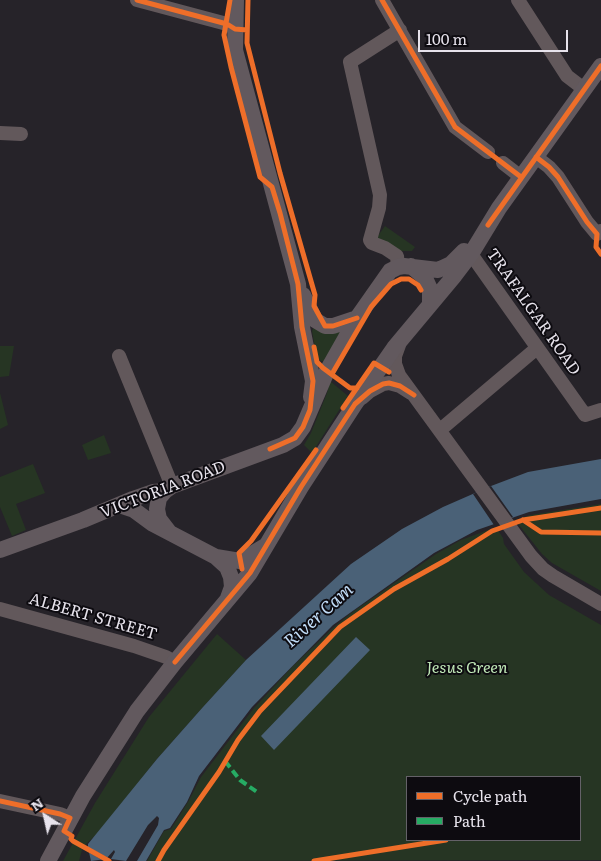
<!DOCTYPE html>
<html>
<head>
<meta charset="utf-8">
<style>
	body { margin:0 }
	#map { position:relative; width:601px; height:861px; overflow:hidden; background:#262329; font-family:Literata,serif }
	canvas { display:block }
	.legend { position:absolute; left:406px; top:776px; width:175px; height:65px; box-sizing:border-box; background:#0d0b10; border:1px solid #646168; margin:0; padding:6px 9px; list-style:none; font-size:15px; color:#e7e3ec }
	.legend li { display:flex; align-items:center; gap:10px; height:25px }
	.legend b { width:25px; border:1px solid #646168 }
	.north { position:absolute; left:20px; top:791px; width:50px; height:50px; -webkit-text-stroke:4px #0d0b10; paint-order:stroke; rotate:325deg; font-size:14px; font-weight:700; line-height:20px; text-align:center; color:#e7e3ec }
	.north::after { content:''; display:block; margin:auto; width:18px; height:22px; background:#e7e3ec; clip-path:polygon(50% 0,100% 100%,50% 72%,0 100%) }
	.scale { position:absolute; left:418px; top:30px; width:150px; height:22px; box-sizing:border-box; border:2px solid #e7e3ec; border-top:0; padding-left:6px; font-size:15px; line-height:18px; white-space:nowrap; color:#e7e3ec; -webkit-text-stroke:4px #0d0b10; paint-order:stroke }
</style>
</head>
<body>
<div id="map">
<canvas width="601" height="861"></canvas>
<ul class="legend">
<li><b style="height:6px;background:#ee6e29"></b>Cycle path</li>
<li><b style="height:6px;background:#26ab63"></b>Path</li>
</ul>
<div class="north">N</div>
<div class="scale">100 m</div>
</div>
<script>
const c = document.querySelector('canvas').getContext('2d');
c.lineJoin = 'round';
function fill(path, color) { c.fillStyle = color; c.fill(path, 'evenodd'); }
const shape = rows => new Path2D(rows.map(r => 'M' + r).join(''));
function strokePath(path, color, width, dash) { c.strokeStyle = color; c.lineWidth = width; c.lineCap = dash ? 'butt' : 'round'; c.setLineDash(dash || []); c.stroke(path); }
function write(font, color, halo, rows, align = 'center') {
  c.font = font + ' Literata,serif'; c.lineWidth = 4; c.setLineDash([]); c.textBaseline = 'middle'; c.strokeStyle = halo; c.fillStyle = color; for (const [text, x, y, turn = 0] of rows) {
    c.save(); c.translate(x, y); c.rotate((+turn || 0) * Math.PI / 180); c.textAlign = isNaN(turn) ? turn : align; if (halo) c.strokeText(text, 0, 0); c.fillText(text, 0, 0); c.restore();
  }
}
fill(shape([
	[385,226,415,247,412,251,392,251,375,240],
	[314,327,341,332,324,362,317,359,312,331],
	[0,346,14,346,9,376,0,377],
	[330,381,348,396,312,453,304,445,311,433,327,393],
	[0,393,8,425,0,429],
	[104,435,111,453,88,460,82,445],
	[33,464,45,493,16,504,26,530,12,536,0,507,0,477],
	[601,504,601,591,552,563,542,554,515,520,530,515],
	[496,527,503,538,504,544,524,572,549,595,601,625,601,860,147,861,164,831,171,829,188,802,201,777,254,708,293,666,334,627,351,613,436,554,461,540],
	[407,777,580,777,580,840,407,840],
	[217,634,246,660,203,707,157,759,97,834,87,843,82,850,79,861,63,861,95,803,149,717]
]), '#263523');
fill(shape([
	[601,459,601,499,529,512,477,530,434,553,333,625,252,707,199,776,187,802,170,828,164,830,146,861,137,861,158,825,159,818,157,816,148,825,126,861,111,859,115,852,114,850,106,859,91,861,88,848,88,844,157,759,203,707,246,660,351,564,402,529,443,507,491,486,528,472],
	[356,637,370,650,274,750,261,736]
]), '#4a6177');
fill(shape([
	[491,486,513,517,494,525,473,494],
	[85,846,86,846,114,861,104,861,83,849]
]), '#262329');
strokePath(shape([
	[137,0,227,24,235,29],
	[382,0,455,127,488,152],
	[518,0,567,76,584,89],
	[0,133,21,134],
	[536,157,549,167,558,177,587,222,597,234,601,231],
	[503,163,521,177],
	[471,254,585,415,601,410],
	[398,267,397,256,385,248,372,243,370,240,379,208,380,195,350,62,400,30],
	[399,345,395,356,395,364,399,375,531,556,543,569,553,576,601,604],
	[119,356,172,486],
	[362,398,370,391,383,384,389,383,400,386,411,393],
	[440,430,537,348],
	[0,609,134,646,166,657,175,662],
	[0,801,60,814,70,818]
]), '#62585b', 14);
strokePath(shape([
	[236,0,235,50,298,284,302,327,313,381,311,397],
	[411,266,425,278,430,289,430,305],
	[303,295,315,320,325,326,333,326,357,318],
	[165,491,159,498,157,509,159,519,169,532],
	[119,505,134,510,153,524,216,557,240,561,265,546],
	[0,550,83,520,133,499,153,492,165,491,172,486,283,445,295,438,303,427,327,371,357,318,390,271,398,267,404,266,438,270,451,264,464,251],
	[216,557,227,567,231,577,232,587,228,598],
	[48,861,83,796,137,711,175,662,250,573,301,487,355,404,394,348,455,275,471,254,499,208,601,66]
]), '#62595e', 16);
strokePath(shape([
	[225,761,240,780,257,792]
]), '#26ab63', 4, [8, 4]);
strokePath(shape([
	[137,0,227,24,235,29,247,30],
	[230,0,224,35,231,67,260,177,272,187,280,213,298,284,302,327,313,381,310,410,303,427,295,438,270,449],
	[248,0,247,43,280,173,315,295,314,306,325,326,333,326,357,318],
	[382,0,455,127,521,177],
	[536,157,549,167,558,177,587,222,597,234,596,247,601,254],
	[488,225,601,66],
	[314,347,317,362,323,368,350,388,357,388],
	[332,374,371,307,391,284,401,279,409,279,418,285,421,290],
	[343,408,374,363,389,372],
	[523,520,541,532,601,533],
	[242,569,239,553,251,541,316,450],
	[175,662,250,573,301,487,355,404,370,391,383,384,389,383,400,386,414,395],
	[0,801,60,814,70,818,64,831,72,836,71,839,73,841,109,861],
	[158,861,164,850,219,772,238,740,260,711,340,627,394,589,448,559,492,531,523,520,601,508],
	[314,861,446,840]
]), '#ee6e29', 5);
write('16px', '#e7e3ec', '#0d0b10', [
	["TRAFALGAR ROAD",533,312,55],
	["VICTORIA ROAD",163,490,-21],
	["ALBERT STREET",93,617,16]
]);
write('italic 16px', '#bfe7b6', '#0d0b10', [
	["Jesus Green",467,668]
]);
write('italic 18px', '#c0dbf6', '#0d0b10', [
	["River Cam",319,616,-42]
]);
</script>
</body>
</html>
